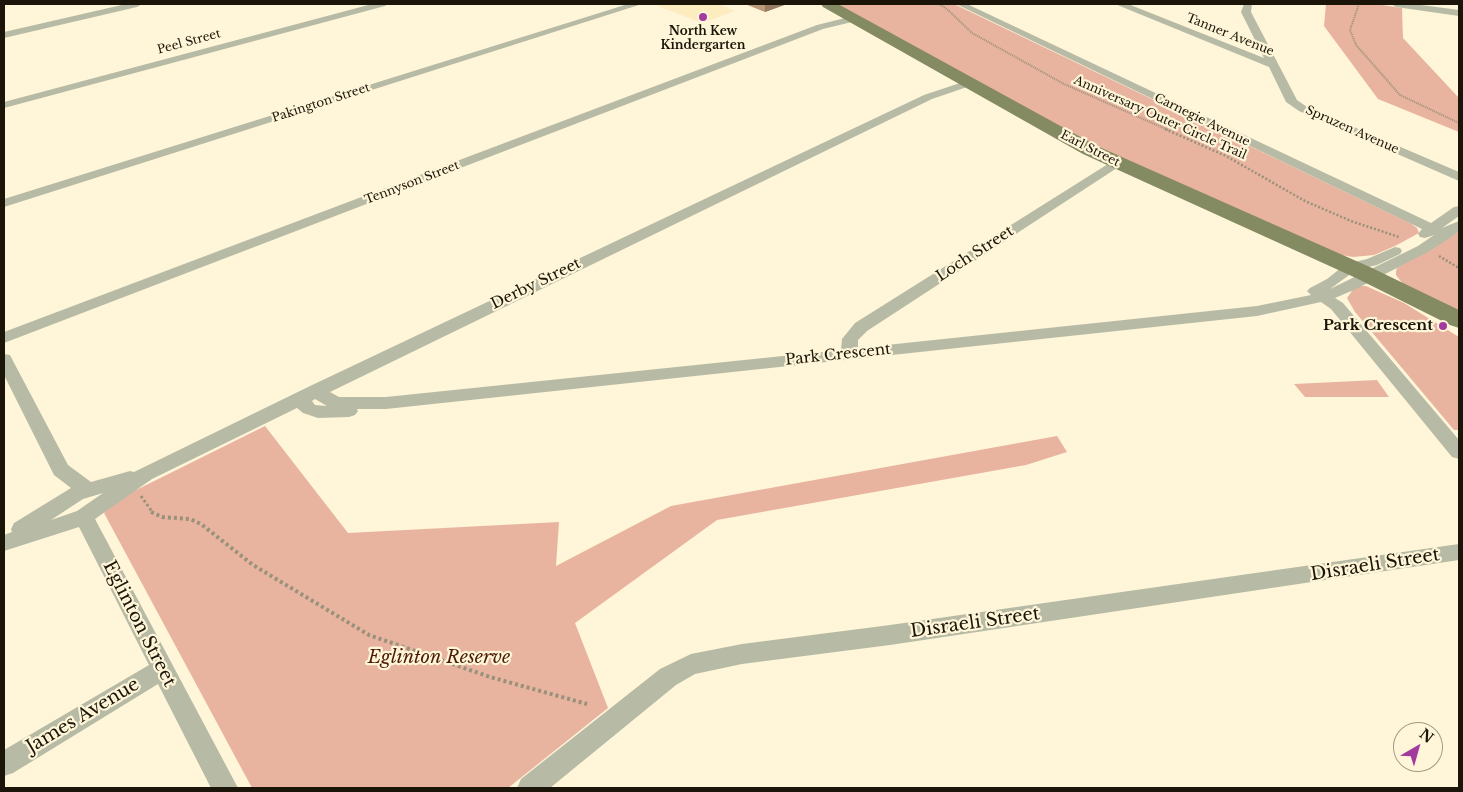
<!DOCTYPE html>
<html>
<head>
<meta charset="utf-8">
<style>
	body { margin:0 }
	#map { position:relative; width:1463px; height:792px; overflow:hidden; background:#fff5d8; font-family:"Libre Baskerville",serif }
	canvas { display:block }
	.frame { position:absolute; inset:0; border:5px solid #1a1508; pointer-events:none }
	.north { position:absolute; left:1393px; top:722px; width:50px; height:50px; box-sizing:border-box; background:#fff5d8; border:1px solid #a39b85; border-radius:50%; rotate:38deg; font-size:14px; font-weight:700; line-height:20px; text-align:center; color:#1a1508 }
	.north::after { content:''; display:block; margin:auto; width:18px; height:22px; background:#a33b9e; clip-path:polygon(50% 0,100% 100%,50% 72%,0 100%) }
</style>
</head>
<body>
<div id="map">
<canvas width="1463" height="792"></canvas>
<div class="frame"></div>
<div class="north">N</div>
</div>
<script>
const c = document.querySelector('canvas').getContext('2d');
c.lineJoin = 'round';
function fill(path, color) { c.fillStyle = color; c.fill(path, 'evenodd'); }
const shape = rows => new Path2D(rows.map(r => 'M' + r).join(''));
function strokePath(path, color, width, dash) { c.strokeStyle = color; c.lineWidth = width; c.lineCap = dash ? 'butt' : 'round'; c.setLineDash(dash || []); c.stroke(path); }
function write(font, color, halo, rows, align = 'center') {
  c.font = font + ' "Libre Baskerville",serif'; c.lineWidth = 4.5; c.setLineDash([]); c.textBaseline = 'middle'; c.strokeStyle = halo; c.fillStyle = color; for (const [text, x, y, turn = 0] of rows) {
    c.save(); c.translate(x, y); c.rotate((+turn || 0) * Math.PI / 180); c.textAlign = isNaN(turn) ? turn : align; if (halo) c.strokeText(text, 0, 0); c.fillText(text, 0, 0); c.restore();
  }
}
fill(shape([
	[653,4,719,4,735,11,702,23]
]), '#fcecc0');
fill(shape([
	[834,4,954,4,1410,223,1417,228,1419,233,1395,246,1374,255,1353,257,1341,255,1109,154],
	[1326,4,1376,4,1402,8,1403,38,1459,98,1459,132,1378,99,1324,26],
	[1459,231,1459,313,1403,284,1396,275,1396,271,1397,268],
	[1359,286,1366,286,1404,303,1459,337,1459,430,1454,430,1355,312,1347,298,1354,288],
	[1377,380,1389,397,1305,397,1294,384],
	[265,426,348,533,559,522,556,566,671,506,1057,436,1067,452,1026,465,717,520,575,623,608,708,508,788,252,788,104,513,116,500]
]), '#e9b49f');
strokePath(shape([
	[939,4,947,9,972,33,1064,84,1168,130],
	[1359,4,1350,30,1356,45,1400,95,1459,123]
]), '#98917b', 2, [1, 1]);
strokePath(shape([
	[1165,129,1226,156,1305,201,1351,221,1399,237],
	[1439,256,1459,268]
]), '#98917b', 2.5, [2, 2]);
strokePath(shape([
	[141,496,153,513]
]), '#98917b', 3, [2.5, 2.5]);
strokePath(shape([
	[151,512,162,517,190,519,201,524,253,565,369,635,490,677,587,704]
]), '#98917b', 4, [3, 3]);
fill(shape([
	[126,4,142,4,137,7,4,38,4,32,126,4],
	[372,4,387,4,385,6,4,108,4,102,372,4],
	[628,4,642,4,4,207,4,199,628,4],
	[956,4,967,4,1431,223,1454,207,1459,206,1459,216,1442,228,1459,221,1459,231,1450,238,1428,252,1356,289,1335,298,1343,303,1459,440,1459,459,1452,457,1331,309,1321,302,1257,316,386,409,357,409,358,411,355,415,349,417,318,418,303,413,297,408,152,479,95,519,238,788,211,788,158,684,13,773,4,776,4,750,149,665,79,527,4,551,4,535,12,532,11,529,14,523,71,488,54,475,4,375,4,354,10,355,12,359,68,465,91,482,130,471,134,472,308,387,924,95,969,80,974,83,973,85,932,99,330,392,339,397,386,397,841,350,842,339,855,323,1116,159,1120,160,1122,163,1120,166,867,331,858,340,858,348,1257,306,1311,295,1307,291,1310,288,1327,279,1346,264,1367,259,1395,247,1400,248,1402,251,1400,254,1377,265,1356,270,1330,289,1418,246,1434,235,1425,238,1420,237,1418,234,1422,229,956,4],
	[315,399,327,406,315,405,312,401,315,399],
	[103,493,77,511,51,520,83,499,103,493],
	[1115,4,1128,4,1264,58,1241,12,1244,4,1252,4,1251,12,1297,100,1307,107,1459,172,1459,181,1299,111,1286,102,1269,67,1115,4],
	[1391,4,1414,4,1459,10,1459,16,1396,7,1391,4],
	[853,16,858,19,856,21,823,29,4,343,4,332,817,25,853,16],
	[1459,544,1459,560,890,645,742,664,695,674,676,685,550,788,517,788,521,779,660,669,691,654,742,644,890,625,1459,544]
]), '#b7bba5');
fill(shape([
	[821,4,838,4,1097,146,1372,268,1459,310,1459,328,1450,325,1356,278,1083,154,823,7,821,4]
]), '#848a61');
fill(shape([
	[745,4,787,4,765,12]
]), '#ba9878');
fill(shape([
	[765,4,787,4,765,12]
]), '#977c61');
for (const [x, y, r, color] of [
	[703,17,5,"#a33b9e"],
	[1443,326,5,"#a33b9e"]
]) { const dot = new Path2D(); dot.arc(x, y, r, 0, 2 * Math.PI); c.fillStyle = color; c.fill(dot); strokePath(dot, '#fff5d8', 2); }
write('bold 12px', '#1a1508', '#fff5d8', [
	["North Kew",703,32],
	["Kindergarten",703,46]
]);
write('12px', '#1a1508', '#fff5d8', [
	["Tanner Avenue",1230,35,22],
	["Peel Street",189,42,-15],
	["Pakington Street",321,103,-18],
	["Anniversary Outer Circle Trail",1160,118,24],
	["Carnegie Avenue",1202,120,26],
	["Spruzen Avenue",1352,130,24],
	["Earl Street",1090,149,27],
	["Tennyson Street",412,183,-21]
]);
write('15px', '#1a1508', '#fff5d8', [
	["Loch Street",975,254,-33],
	["Derby Street",536,284,-26],
	["Park Crescent",838,355,-6]
]);
write('bold 15px', '#1a1508', '#fff5d8', [
	["Park Crescent",1433,326]
], 'right');
write('18px', '#1a1508', '#fff5d8', [
	["Disraeli Street",1375,565,-9],
	["Disraeli Street",975,623,-8],
	["Eglinton Street",139,624,63],
	["James Avenue",83,716,-31]
]);
write('italic 18px', '#4b1b06', '#fff5d8', [
	["Eglinton Reserve",439,658]
]);
</script>
</body>
</html>
